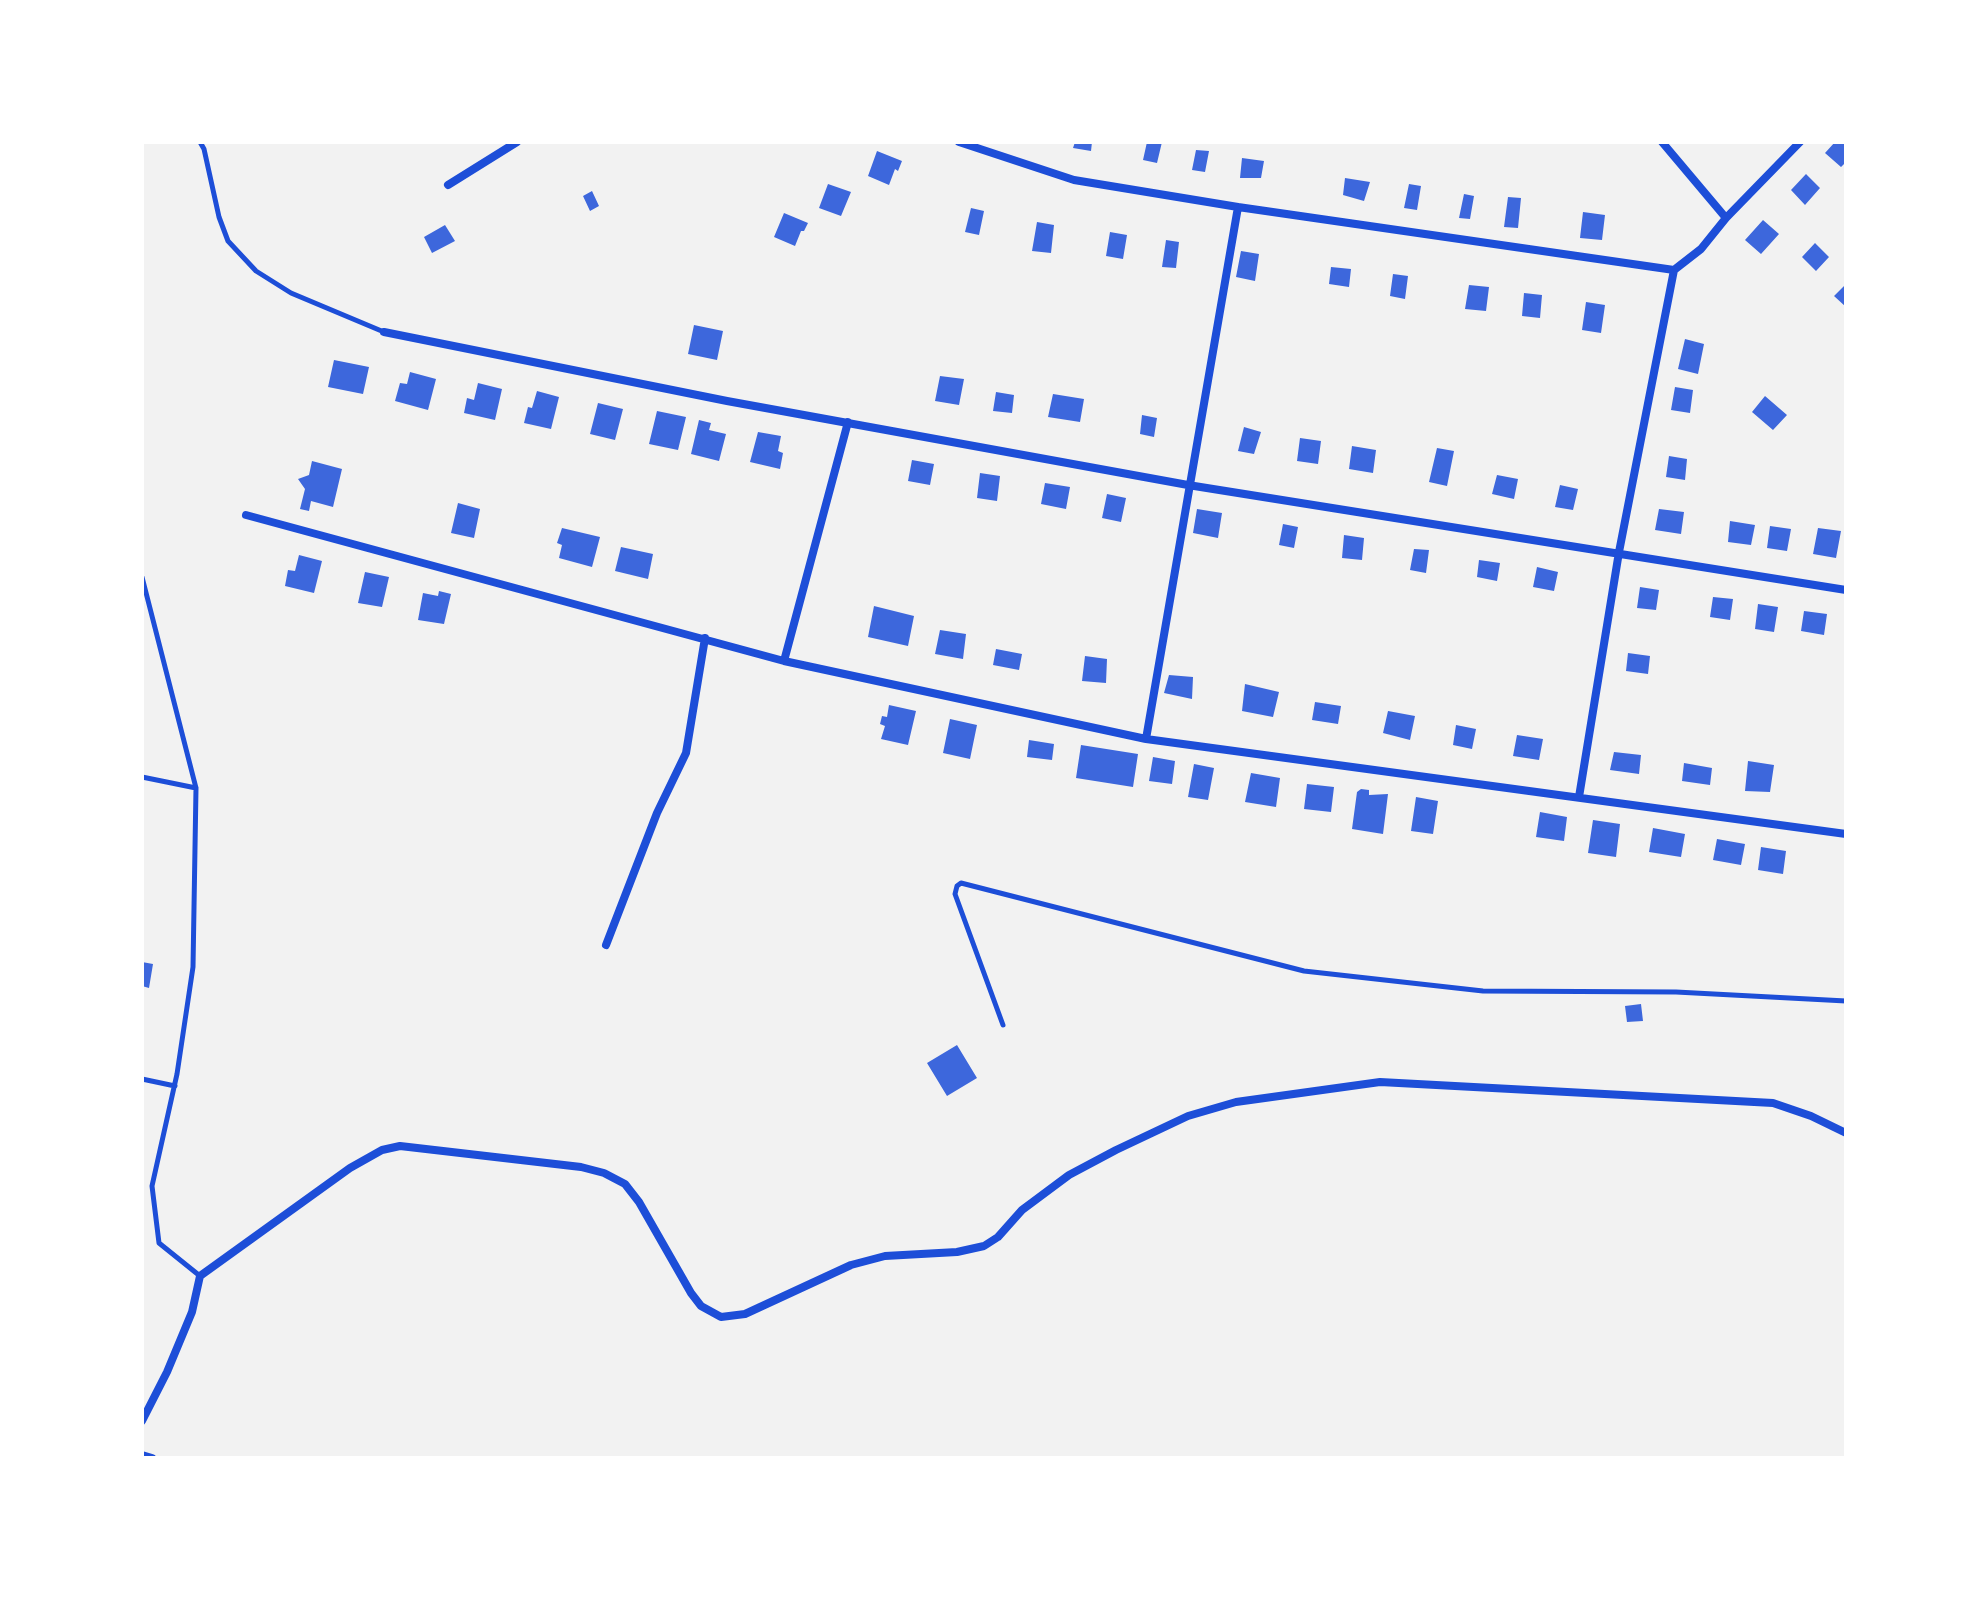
<!DOCTYPE html>
<html>
<head>
<meta charset="utf-8">
<style>
	body { margin:0 }
	#map { position:relative; width:1988px; height:1600px; overflow:hidden; background:#f2f2f2; font-family:Bitter,serif }
	canvas { display:block }
	.frame { position:absolute; inset:0; border:144px solid #fff; pointer-events:none }
</style>
</head>
<body>
<div id="map">
<canvas width="1988" height="1600"></canvas>
<div class="frame"></div>
</div>
<script>
const c = document.querySelector('canvas').getContext('2d');
c.lineJoin = 'round';
function fill(path, color) { c.fillStyle = color; c.fill(path, 'evenodd'); }
const shape = rows => new Path2D(rows.map(r => 'M' + r).join(''));
function strokePath(path, color, width, dash) { c.strokeStyle = color; c.lineWidth = width; c.lineCap = dash ? 'butt' : 'round'; c.setLineDash(dash || []); c.stroke(path); }
fill(shape([
	[1075,142,1092,142,1091,151,1073,148],
	[1147,142,1162,142,1157,163,1143,160],
	[1835,142,1846,142,1846,162,1841,167,1825,153],
	[1196,150,1209,151,1205,172,1192,170],
	[877,151,902,161,898,171,895,169,889,185,868,176],
	[1242,158,1264,161,1261,178,1240,178],
	[1806,174,1820,188,1805,205,1791,190],
	[1345,178,1370,182,1364,201,1343,195],
	[828,184,851,192,841,216,819,208],
	[1409,184,1421,186,1417,210,1404,208],
	[592,191,599,206,590,211,583,196],
	[1464,194,1474,196,1470,219,1459,218],
	[1508,197,1521,198,1518,228,1504,227],
	[971,208,984,211,979,235,965,232],
	[1583,212,1605,215,1602,240,1580,238],
	[784,213,808,223,804,231,801,231,795,246,774,237],
	[1763,220,1779,234,1761,254,1745,240],
	[1037,222,1054,225,1051,253,1032,251],
	[445,225,455,241,432,253,424,237],
	[1110,232,1127,235,1123,259,1106,256],
	[1166,240,1179,242,1176,268,1162,267],
	[1815,243,1829,257,1816,271,1802,257],
	[1241,251,1259,254,1255,281,1236,277],
	[1331,267,1351,269,1349,287,1329,284],
	[1393,274,1408,276,1405,299,1390,296],
	[1846,284,1846,307,1834,296],
	[1469,285,1489,287,1486,311,1465,309],
	[1524,293,1542,295,1540,318,1522,316],
	[1586,302,1605,305,1601,333,1582,330],
	[694,325,723,331,717,360,688,354],
	[1685,339,1704,344,1698,374,1678,369],
	[334,360,369,367,363,394,328,387],
	[410,372,436,379,428,410,395,401,400,383,407,384],
	[940,376,964,379,959,405,935,401],
	[478,383,502,389,495,420,464,413,467,398,474,400],
	[1675,387,1693,390,1690,413,1671,410],
	[537,391,559,397,551,429,524,423,528,407,532,408],
	[996,392,1014,395,1012,413,993,411],
	[1053,394,1084,399,1080,422,1048,417],
	[1765,396,1787,415,1773,430,1752,412],
	[598,403,623,409,615,440,590,434],
	[657,411,686,417,678,450,649,444],
	[1142,415,1157,418,1154,437,1140,434],
	[699,420,711,423,709,430,726,434,719,461,691,454],
	[1244,427,1261,432,1254,454,1238,451],
	[758,432,781,436,778,451,783,453,780,469,750,462],
	[1300,438,1321,441,1318,464,1297,461],
	[1352,446,1376,450,1373,473,1349,469],
	[1437,448,1454,451,1447,486,1429,482],
	[1669,456,1687,459,1685,480,1666,477],
	[912,460,934,464,930,485,908,481],
	[312,461,342,469,333,507,311,501,309,511,300,509,305,489,298,479,309,475],
	[980,473,1000,476,997,501,977,498],
	[1497,475,1518,479,1514,499,1492,494],
	[1045,483,1070,487,1066,509,1041,504],
	[1560,485,1578,489,1573,510,1555,507],
	[1107,494,1126,498,1121,522,1102,518],
	[458,503,480,509,474,538,451,533],
	[1197,509,1222,513,1218,538,1193,533],
	[1659,509,1684,512,1681,534,1655,530],
	[1730,521,1755,525,1751,545,1728,542],
	[1283,524,1298,527,1294,548,1279,545],
	[1770,526,1791,529,1787,551,1767,548],
	[562,528,600,537,592,567,559,558,562,545,557,543],
	[1818,528,1841,531,1836,558,1813,554],
	[1344,535,1364,538,1362,560,1342,558],
	[621,547,653,554,648,579,615,571],
	[1414,549,1429,550,1426,573,1410,570],
	[299,555,322,561,314,593,285,586,288,570,295,571],
	[1479,560,1500,563,1497,581,1477,577],
	[1537,567,1558,572,1554,591,1533,587],
	[365,572,389,577,382,607,358,603],
	[1640,587,1659,590,1656,610,1637,608],
	[439,591,451,594,444,624,418,620,423,593,438,596],
	[1713,597,1733,599,1730,620,1710,617],
	[1758,604,1778,607,1774,632,1755,629],
	[874,606,914,616,908,646,868,637],
	[1804,611,1827,614,1824,635,1801,631],
	[940,630,966,634,963,659,935,654],
	[996,649,1022,654,1019,670,993,665],
	[1628,653,1650,656,1648,674,1626,671],
	[1085,656,1107,659,1106,683,1082,681],
	[1169,675,1193,677,1192,699,1164,693],
	[1245,684,1279,692,1273,717,1242,711],
	[1315,702,1341,706,1338,724,1312,720],
	[889,705,916,711,908,745,881,739,885,726,880,724,882,716,887,717],
	[1388,711,1415,716,1410,740,1383,733],
	[950,719,977,725,970,759,943,753],
	[1456,725,1476,729,1472,749,1453,745],
	[1517,735,1543,739,1539,760,1513,756],
	[1029,740,1054,744,1052,760,1027,757],
	[1081,745,1138,754,1133,787,1076,778],
	[1614,752,1641,755,1639,774,1610,770],
	[1153,757,1175,761,1172,784,1149,781],
	[1748,761,1774,765,1770,792,1745,791],
	[1684,763,1712,768,1710,785,1682,781],
	[1194,764,1214,768,1208,800,1188,797],
	[1251,773,1280,778,1276,807,1245,802],
	[1307,784,1334,787,1331,812,1304,809],
	[1361,789,1369,790,1369,795,1388,794,1383,834,1352,829,1357,792],
	[1416,797,1438,801,1433,834,1411,831],
	[1540,812,1567,817,1564,841,1536,837],
	[1593,820,1620,824,1616,857,1588,853],
	[1653,828,1685,834,1681,857,1649,852],
	[1717,839,1745,844,1741,865,1713,860],
	[1761,847,1786,851,1783,874,1758,870],
	[142,962,153,964,149,988,142,986],
	[1641,1004,1643,1021,1627,1022,1625,1006],
	[957,1045,977,1078,947,1096,927,1063]
]), '#3d67dc');
strokePath(shape([
	[200,142,204,149,219,217,228,241,256,271,291,293,384,332],
	[142,577,196,788,193,967,177,1074,152,1186,159,1243,200,1276],
	[142,777,196,788],
	[1003,1025,955,894,957,886,961,883,1304,971,1483,991,1676,992,1846,1001],
	[142,1079,175,1086]
]), '#1d4ed8', 5);
strokePath(shape([
	[959,142,1074,180,1238,207,1674,270],
	[1662,142,1726,218],
	[448,185,517,142],
	[384,332,727,401,1188,485,1846,590],
	[246,515,784,661,1146,739,1846,834],
	[784,661,848,422],
	[1146,739,1238,207],
	[1579,797,1619,552,1674,270,1701,249,1726,218,1800,142],
	[606,945,657,813,686,753,705,638],
	[142,1421,167,1372,192,1312,200,1276,350,1168,382,1150,400,1146,581,1167,604,1173,625,1184,639,1202,691,1293,701,1306,721,1317,745,1314,851,1265,885,1256,957,1252,984,1246,998,1237,1022,1210,1069,1175,1116,1150,1188,1116,1236,1102,1380,1082,1773,1103,1811,1116,1846,1133],
	[142,1455,152,1458]
]), '#1d4ed8', 8);
</script>
</body>
</html>
